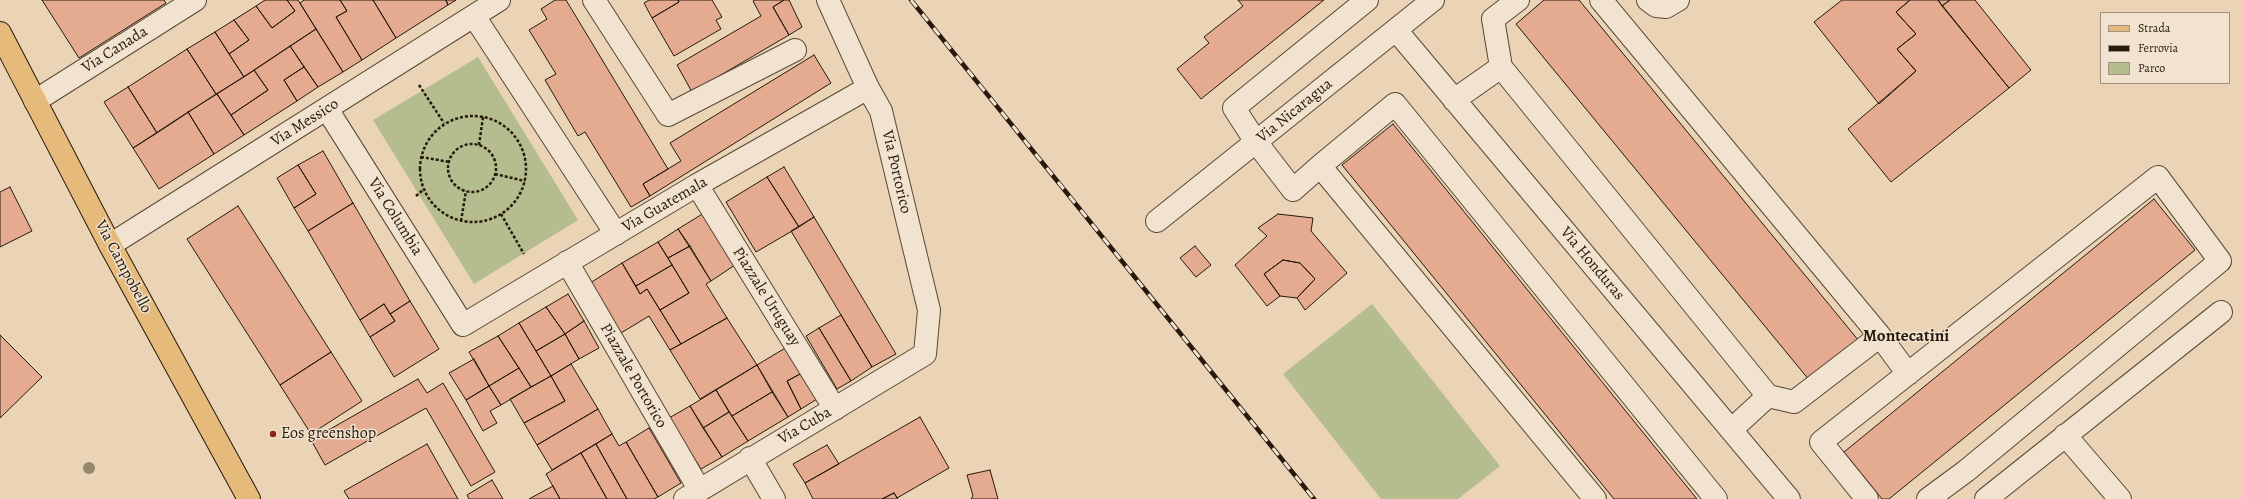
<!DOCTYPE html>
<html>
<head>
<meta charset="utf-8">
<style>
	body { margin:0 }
	#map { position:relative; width:2242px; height:499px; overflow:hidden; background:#ead4b5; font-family:Alegreya,serif }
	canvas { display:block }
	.legend { position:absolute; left:2100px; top:12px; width:130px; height:72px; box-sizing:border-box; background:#f1e3cf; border:1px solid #a09281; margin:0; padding:5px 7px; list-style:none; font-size:12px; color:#27190c }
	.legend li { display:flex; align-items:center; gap:8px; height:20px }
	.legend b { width:20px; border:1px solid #a09281 }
</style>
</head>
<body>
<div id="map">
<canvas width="2242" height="499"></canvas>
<ul class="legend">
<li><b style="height:5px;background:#e5ba7a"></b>Strada</li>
<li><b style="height:5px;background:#27190c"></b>Ferrovia</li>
<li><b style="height:11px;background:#b5bd8e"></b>Parco</li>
</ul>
</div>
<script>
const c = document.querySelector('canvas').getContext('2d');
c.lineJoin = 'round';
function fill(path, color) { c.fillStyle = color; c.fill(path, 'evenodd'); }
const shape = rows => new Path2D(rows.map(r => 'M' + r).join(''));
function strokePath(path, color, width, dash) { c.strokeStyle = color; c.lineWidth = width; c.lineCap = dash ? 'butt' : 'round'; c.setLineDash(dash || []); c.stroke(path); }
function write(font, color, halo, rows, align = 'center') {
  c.font = font + ' Alegreya,serif'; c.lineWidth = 3; c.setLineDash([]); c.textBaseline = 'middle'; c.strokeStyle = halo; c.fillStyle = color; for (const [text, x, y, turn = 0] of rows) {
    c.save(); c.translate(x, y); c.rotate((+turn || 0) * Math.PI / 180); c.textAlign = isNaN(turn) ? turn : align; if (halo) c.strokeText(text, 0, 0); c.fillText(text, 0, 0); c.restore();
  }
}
fill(shape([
	[478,57,578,220,474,284,373,120],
	[1372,304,1500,466,1458,499,1381,499,1283,374]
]), '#b5bd8e');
const building = shape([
	[42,0,164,0,166,3,79,58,42,0],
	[265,0,287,0,295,11,272,28,256,6,265,0],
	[287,0,298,0,316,29,244,77,229,54,249,40,234,20,256,6,272,28,295,11,287,0],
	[304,0,340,0,347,11,336,17,362,60,343,72,300,3,304,0],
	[340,0,373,0,396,38,362,60,336,17,347,11,340,0],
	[373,0,446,0,448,5,396,38,373,0],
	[446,0,456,0,448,5,446,0],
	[555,0,566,0,668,169,643,184,650,196,631,207,585,132,578,136,545,80,556,74,529,30,547,19,541,9,555,0],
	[649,0,678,0,679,2,652,18,644,3,649,0],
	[678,0,712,0,722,17,716,20,721,29,674,56,652,18,679,2,678,0],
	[755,0,784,0,773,7,789,35,692,92,677,65,761,16,753,1,755,0],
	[784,0,789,0,802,27,789,35,773,7,784,0],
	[1238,0,1324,0,1201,99,1177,69,1209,43,1204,37,1243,6,1238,0],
	[1544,0,1579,0,1859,341,1810,381,1516,24,1544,0],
	[1842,0,1910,0,1896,12,1916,34,1897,49,1916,71,1879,104,1814,22,1842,0],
	[1910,0,1938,0,2009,88,1891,182,1848,129,1916,71,1897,49,1916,34,1896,12,1910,0],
	[1938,0,1950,0,1942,6,1938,0],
	[1950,0,1975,0,2031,70,2009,88,1942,6,1950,0],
	[234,20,249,40,229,54,215,32,234,20],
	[316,29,343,72,318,87,290,46,316,29],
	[215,32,244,77,216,94,187,49,215,32],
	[290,46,304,67,284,80,297,101,244,135,231,115,268,90,254,70,290,46],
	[187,49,216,94,157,133,128,87,187,49],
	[814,55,831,83,650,196,643,184,681,161,670,143,814,55],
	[304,67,318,87,297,101,284,80,304,67],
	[254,70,268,90,231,115,217,94,254,70],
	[128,87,157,133,133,148,104,102,128,87],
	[217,94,244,135,214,154,188,112,217,94],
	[188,112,214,154,159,189,133,148,188,112],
	[1393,124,1697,499,1614,499,1342,165,1393,124],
	[323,151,353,203,308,231,294,208,316,194,298,165,323,151],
	[298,165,316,194,294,208,277,178,298,165],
	[784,167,814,217,799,227,767,177,784,167],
	[767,177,799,227,756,252,726,202,767,177],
	[10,187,32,231,0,247,0,192,10,187],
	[2154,199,2195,250,1889,499,1882,499,1844,452,2154,199],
	[353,203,410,301,390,314,384,304,360,320,308,231,353,203],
	[238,206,331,352,280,385,187,239,238,206],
	[704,213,735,265,711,281,678,229,704,213],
	[1278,214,1313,218,1311,231,1347,273,1305,310,1297,298,1315,279,1300,263,1283,260,1264,274,1280,296,1267,306,1235,265,1267,236,1258,228,1278,214],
	[814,217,896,354,872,367,791,231,814,217],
	[678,229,690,246,668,258,658,242,678,229],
	[658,242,672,265,636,286,622,263,658,242],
	[690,246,711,281,706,284,727,318,681,344,660,310,689,293,668,258,690,246],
	[1195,246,1211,265,1196,277,1180,258,1195,246],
	[1283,260,1300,263,1315,279,1297,298,1280,296,1264,274,1283,260],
	[622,263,640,294,647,289,681,344,670,350,649,316,621,333,590,283,622,263],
	[672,265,689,293,660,310,647,289,640,294,636,286,672,265],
	[568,294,584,321,565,334,546,307,568,294],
	[410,301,439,349,394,377,370,337,395,321,390,314,410,301],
	[384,304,395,321,370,337,360,320,384,304],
	[546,307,565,334,536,351,519,323,546,307],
	[841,315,872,367,851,381,819,328,841,315],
	[727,318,757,365,700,399,670,350,727,318],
	[584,321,599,348,579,359,565,334,584,321],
	[519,323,551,376,531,387,498,336,519,323],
	[819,328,851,381,837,389,806,336,819,328],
	[565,334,579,359,551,376,536,351,565,334],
	[0,335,42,377,0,418,0,335],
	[498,336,519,368,489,386,469,352,498,336],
	[787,347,802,373,787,381,801,409,788,417,757,365,787,347],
	[331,352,362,401,311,434,280,385,331,352],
	[474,359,489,386,466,400,449,373,474,359],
	[571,364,598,409,537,445,524,423,565,401,551,376,571,364],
	[757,365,772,392,732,416,716,390,757,365],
	[519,368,531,387,501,405,489,386,519,368],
	[802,373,817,399,801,409,787,381,802,373],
	[551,376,565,401,524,423,510,399,551,376],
	[418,379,427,393,443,383,495,472,471,486,426,408,325,465,311,440,418,379],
	[489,386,501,405,490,411,497,423,483,431,466,400,489,386],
	[716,390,729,412,703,428,690,406,716,390],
	[772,392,788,417,748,441,732,416,772,392],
	[690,406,722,457,701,469,669,418,690,406],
	[598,409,612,434,552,470,537,445,598,409],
	[729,412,748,441,722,457,703,428,729,412],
	[920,417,949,468,897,498,894,493,882,499,813,499,805,483,920,417],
	[649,428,681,483,658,497,626,442,649,428],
	[612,434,619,446,626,442,658,497,654,499,627,499,596,444,612,434],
	[427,444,458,499,349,499,344,491,427,444],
	[596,444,627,499,607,499,581,453,596,444],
	[827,445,839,464,805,483,793,464,827,445],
	[581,453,607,499,560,499,546,474,581,453],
	[990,470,998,499,971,499,973,496,967,475,990,470],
	[492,480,503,499,469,499,467,495,492,480],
	[553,486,560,499,529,499,553,486],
	[894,493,898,499,882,499,894,493]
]);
fill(building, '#e4ab91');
strokePath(building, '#27190c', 1);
const minor = shape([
	[594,0,668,115,795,50],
	[1367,0,1234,108,1256,142,1293,190,1320,166,1595,499],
	[1601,0,1880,336,1794,402,1768,396],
	[1648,0,1656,6,1666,7,1678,0],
	[474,16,616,234],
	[1396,30,1789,499],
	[1501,67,1493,19,1518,0],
	[1454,100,1501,67,1768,396,1731,430],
	[35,101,195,0],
	[327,109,463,325,697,185,868,88],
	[1320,166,1395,104,1716,499],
	[697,185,835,409],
	[1157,221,1433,0],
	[110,245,499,0],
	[567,262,699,489],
	[1880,336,1908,374],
	[2065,435,2120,499],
	[750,458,774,499],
	[685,499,925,354,929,310,881,111,868,88,828,0],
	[1867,499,1821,442,2158,177,2220,261,1966,471,1928,499],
	[1986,499,2221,312]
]);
const major = shape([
	[0,33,110,245,249,499]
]);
strokePath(minor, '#584836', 24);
strokePath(major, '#27190c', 24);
strokePath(shape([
	[419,85,444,123],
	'420 169a53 53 0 1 1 106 0a53 53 0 1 1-106 0Z',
	'448 168a24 24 0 1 1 48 0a24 24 0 1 1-48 0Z',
	[479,145,483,117],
	[421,157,450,162],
	[495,174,525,181],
	[416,196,423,190],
	[501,214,524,254],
	[461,221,466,191]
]), '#27190c', 2.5, [3, 2]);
strokePath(minor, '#f1e3cf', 22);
strokePath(major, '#e5ba7a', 22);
const rail = shape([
	[911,0,1314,499]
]);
strokePath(rail, '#27190c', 4.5);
strokePath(rail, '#f1e3cf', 3, [9]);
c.fillStyle = '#96886e';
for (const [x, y] of [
	[89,468]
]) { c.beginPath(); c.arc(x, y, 6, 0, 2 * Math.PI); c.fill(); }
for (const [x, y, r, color] of [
	[273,434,4,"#8f2418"]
]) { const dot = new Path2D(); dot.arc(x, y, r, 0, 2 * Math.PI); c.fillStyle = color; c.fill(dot); strokePath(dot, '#f1e3cf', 1.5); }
write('16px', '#27190c', '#f1e3cf', [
	["Via Canada",115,50,-32],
	["Via Nicaragua",1295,111,-39],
	["Via Messico",305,123,-32],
	["Via Portorico",896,172,77],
	["Via Guatemala",665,205,-30],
	["Via Columbia",395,217,58],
	["Via Honduras",1592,264,50],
	["Via Campobello",123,267,62],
	["Piazzale Uruguay",766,297,58],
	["Piazzale Portorico",633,376,60],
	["Via Cuba",805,426,-30]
]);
write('16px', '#27190c', '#f1e3cf', [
	["Eos greenshop",281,434]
], 'left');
write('bold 17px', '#27190c', '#f1e3cf', [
	["Montecatini",1906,337]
]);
</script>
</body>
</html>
